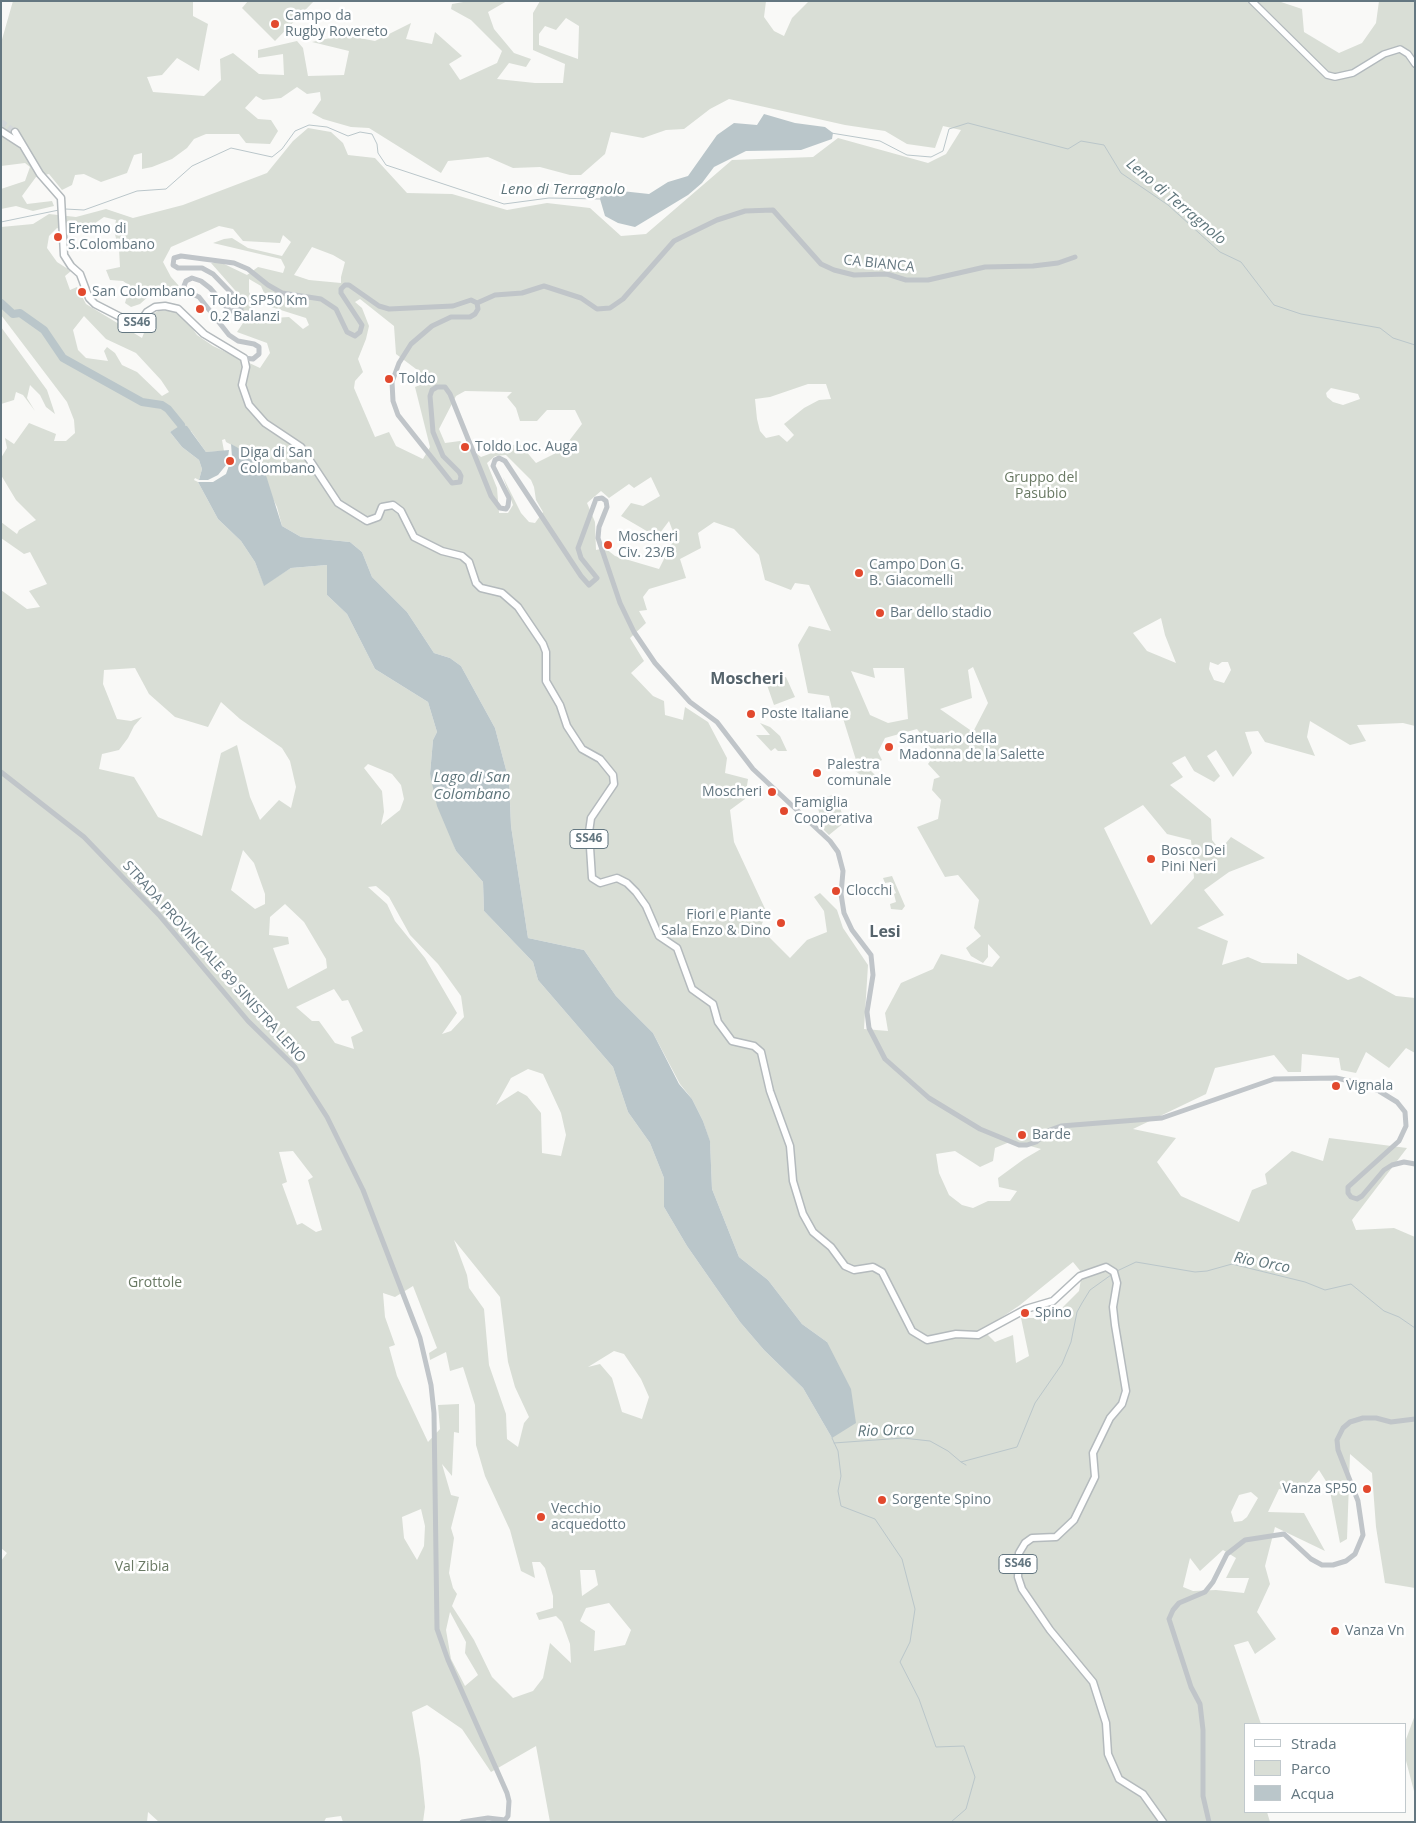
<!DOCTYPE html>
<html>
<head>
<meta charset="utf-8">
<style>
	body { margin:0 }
	#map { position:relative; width:1416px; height:1823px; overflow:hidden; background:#f9f9f7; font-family:"Open Sans",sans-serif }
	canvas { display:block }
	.frame { position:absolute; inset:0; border:2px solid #647781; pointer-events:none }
	.legend { position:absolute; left:1244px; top:1723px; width:162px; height:90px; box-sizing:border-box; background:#fff; border:1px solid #c1c9cd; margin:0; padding:6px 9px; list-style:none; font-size:15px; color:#647781 }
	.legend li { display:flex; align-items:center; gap:10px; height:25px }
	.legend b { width:25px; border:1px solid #c1c9cd }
</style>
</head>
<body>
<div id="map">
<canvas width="1416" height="1823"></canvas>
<div class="frame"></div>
<ul class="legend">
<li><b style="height:6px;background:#fff"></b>Strada</li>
<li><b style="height:14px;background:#d9ded6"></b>Parco</li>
<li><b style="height:14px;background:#bac6ca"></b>Acqua</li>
</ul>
</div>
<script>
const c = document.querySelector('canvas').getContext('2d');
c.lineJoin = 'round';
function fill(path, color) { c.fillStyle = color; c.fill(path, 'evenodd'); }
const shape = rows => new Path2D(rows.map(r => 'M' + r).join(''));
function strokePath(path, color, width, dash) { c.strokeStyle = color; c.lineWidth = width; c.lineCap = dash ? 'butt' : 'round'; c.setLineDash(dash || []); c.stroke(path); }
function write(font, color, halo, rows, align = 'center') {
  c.font = font + ' "Open Sans",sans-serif'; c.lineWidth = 5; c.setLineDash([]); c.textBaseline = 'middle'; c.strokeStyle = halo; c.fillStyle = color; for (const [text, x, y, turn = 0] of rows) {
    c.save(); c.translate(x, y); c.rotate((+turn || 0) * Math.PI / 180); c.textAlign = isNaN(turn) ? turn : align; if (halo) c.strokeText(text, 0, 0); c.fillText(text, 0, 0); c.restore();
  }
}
fill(shape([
	[13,1,193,1,193,16,208,24,199,71,177,58,162,75,147,77,153,92,204,96,221,80,220,59,233,53,259,74,284,75,283,54,258,58,258,50,297,41,303,48,308,76,344,75,349,51,312,42,344,35,375,41,411,23,406,39,432,44,435,32,462,56,449,64,460,80,497,63,502,51,471,20,451,9,452,4,469,1,507,1,488,12,494,29,514,53,531,59,526,67,509,63,497,79,535,83,563,83,565,64,533,50,533,13,540,1,766,1,764,17,774,31,784,36,792,18,809,1,1278,1,1302,9,1304,32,1339,53,1362,43,1376,23,1379,1,1415,1,1415,726,1403,723,1357,725,1366,741,1350,745,1310,721,1307,737,1315,756,1265,742,1258,731,1245,732,1252,753,1233,777,1216,750,1207,756,1220,776,1214,782,1194,771,1185,756,1172,763,1183,777,1170,785,1211,819,1212,840,1220,850,1231,837,1265,858,1229,872,1204,890,1224,915,1197,928,1228,941,1222,965,1248,957,1262,963,1297,964,1297,953,1348,980,1360,976,1396,996,1415,998,1415,1053,1406,1048,1389,1068,1366,1052,1356,1073,1341,1070,1339,1058,1302,1054,1301,1072,1288,1072,1274,1055,1215,1068,1206,1094,1133,1129,1176,1138,1157,1162,1181,1196,1239,1222,1252,1190,1267,1184,1265,1174,1292,1151,1323,1161,1329,1138,1407,1148,1352,1220,1356,1230,1394,1228,1415,1237,1415,1588,1385,1583,1376,1527,1372,1473,1350,1454,1347,1539,1340,1543,1329,1486,1319,1470,1301,1492,1279,1489,1268,1512,1304,1513,1325,1551,1275,1527,1265,1566,1270,1584,1257,1612,1276,1639,1255,1654,1248,1641,1234,1645,1261,1724,1245,1724,1245,1812,1267,1812,1270,1822,550,1822,536,1746,491,1772,462,1729,427,1705,412,1712,420,1759,425,1807,423,1822,343,1822,341,1816,326,1818,324,1822,159,1822,148,1812,147,1822,2,1822,1,1561,7,1553,1,1548,1,590,27,609,40,607,29,591,47,584,30,552,24,554,1,538,1,522,17,534,19,530,36,520,16,500,1,475,1,458,7,448,5,438,14,444,29,423,56,434,54,441,66,441,75,433,74,420,67,402,1,315,1,227,33,224,49,214,76,217,106,209,133,218,183,205,267,173,293,141,308,128,331,132,343,143,348,155,375,158,407,193,452,194,507,210,547,203,590,208,621,236,646,234,732,160,813,157,838,138,928,163,946,154,961,130,943,126,935,148,907,144,885,131,845,125,729,99,710,109,684,129,666,130,643,138,611,132,605,154,581,175,570,175,540,167,513,168,488,157,448,161,441,173,369,128,351,127,323,119,312,113,321,100,320,92,307,94,297,87,281,98,263,100,256,96,245,108,258,119,271,120,278,131,270,144,246,143,239,134,206,134,194,139,187,148,172,159,152,167,142,169,142,153,134,155,127,173,101,182,84,174,75,175,72,185,62,190,49,174,36,177,22,196,27,204,52,201,54,206,33,211,16,206,1,209,1,189,25,181,30,167,25,163,1,166,1,43],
	[566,18,579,26,578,59,539,45,539,34,545,26,556,30],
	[104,217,116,220,114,231,119,249,120,267,106,270,110,280,123,281,130,286,125,303,131,307,140,304,160,286,177,297,179,286,171,277,163,262,171,247,219,226,233,229,243,241,280,243,283,235,291,242,282,256,248,248,232,238,224,239,213,243,281,259,285,267,283,273,258,267,247,275,220,262,211,263,241,297,243,323,237,332,267,343,270,353,260,368,213,346,197,335,185,318,173,311,160,310,151,315,142,338,86,304,77,287,70,290,65,276,71,271,57,262,47,248,49,236,57,228,68,233,85,230],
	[312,247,333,255,345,262,341,277,341,283,309,280,294,275],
	[249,279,261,286,265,295,265,305,306,318,309,325,303,329,289,317,258,319,250,315,254,301,249,292],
	[360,299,394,326,396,354,424,375,420,385,415,387,430,447,423,459,396,446,389,432,375,437,354,388,355,381,363,372,358,359,366,339,369,326,362,308,355,302],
	[84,316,106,339,136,353,161,380,169,392,162,396,137,372,122,365,115,353,107,347,104,351,108,361,86,358,78,350,73,330],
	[808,384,826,384,831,399,819,400,804,408,784,424,794,435,787,442,779,435,766,438,760,431,757,419,755,399,770,397],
	[1331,388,1358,394,1360,399,1343,405,1333,402,1327,397,1326,393],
	[465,391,512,392,507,397,516,408,520,421,537,421,547,410,575,410,582,424,562,450,536,463,519,443,481,457,460,441,445,443,439,429,456,396],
	[176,429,191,431,206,452,224,451,222,440,225,439,226,442,251,455,277,507,282,526,301,537,350,542,362,552,372,577,407,612,434,653,450,658,461,666,495,728,509,781,511,826,528,938,584,950,616,996,653,1033,680,1084,692,1099,703,1121,710,1142,712,1189,739,1257,768,1280,802,1324,827,1342,832,1438,803,1388,764,1350,740,1322,687,1246,664,1207,664,1178,650,1143,628,1112,613,1067,538,980,533,962,484,911,483,882,456,851,430,774,433,740,437,732,428,702,375,669,347,614,327,595,327,565,291,568,264,585,255,562,241,541,218,519,198,482,194,480,195,478,199,480,202,469,199,460,182,447,170,432],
	[506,455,531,480,534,487,536,500,543,512,535,523,529,522,521,513,503,477,513,505,508,513,499,513,497,488,487,463,495,456],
	[651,477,660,496,643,506,631,503,621,516,657,537,669,521,675,537,659,569,615,556,605,548,596,550,595,522,587,503,601,491,609,498,629,484,634,488],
	[714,522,734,529,759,555,765,580,791,590,795,583,809,585,831,631,809,626,798,645,808,693,829,696,834,717,842,715,856,760,847,765,869,781,876,776,868,768,882,760,878,752,885,738,917,729,935,754,928,764,940,777,934,779,932,790,941,800,938,819,917,827,945,877,958,875,979,900,974,928,981,936,966,948,971,956,983,963,988,957,988,944,1000,957,992,967,941,954,933,969,901,983,885,1013,888,1031,864,1029,868,965,843,928,837,910,820,893,814,897,824,911,827,932,807,940,790,958,760,928,767,913,734,842,730,810,745,799,748,779,725,773,727,758,708,722,685,707,683,720,665,715,664,701,653,696,631,673,644,661,630,638,646,623,639,611,647,610,643,597,649,589,686,578,680,559,701,548,698,533],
	[1161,618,1165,635,1176,663,1147,651,1133,633],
	[1210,662,1218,665,1222,662,1228,662,1231,670,1224,683,1214,680,1209,669],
	[973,667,988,703,973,732,940,709,972,698,968,670],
	[135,668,149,694,175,717,208,727,221,702,240,719,282,748,290,761,296,787,291,808,279,800,260,820,250,797,237,745,221,753,202,836,158,817,134,777,99,769,102,754,119,750,128,738,134,726,142,717,131,721,117,719,103,684,104,670],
	[873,668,904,668,908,719,888,723,870,715,851,671,875,678],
	[368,764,392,774,401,785,404,799,400,810,381,825,384,812,382,791,364,768],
	[1143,805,1167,834,1191,840,1194,878,1151,925,1104,828],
	[243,850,254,863,265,894,265,904,255,909,231,890],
	[376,886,389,897,410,935,438,964,461,996,464,1017,451,1031,442,1034,457,1013,425,958,395,921,387,904,368,887],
	[285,904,304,922,326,959,327,968,288,989,273,948,289,944,288,937,269,935,270,917],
	[334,989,342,1001,348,1000,363,1031,351,1037,354,1049,335,1043,319,1021,312,1021,296,1007],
	[528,1069,543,1074,561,1113,566,1135,561,1156,542,1153,541,1113,527,1096,518,1091,496,1105,511,1078],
	[1012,1141,1041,1149,1024,1159,998,1178,999,1187,1017,1191,1010,1201,988,1201,973,1208,962,1205,949,1195,939,1173,936,1154,955,1151,980,1167,993,1161,995,1148],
	[293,1151,313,1177,308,1180,322,1230,316,1232,302,1223,297,1225,282,1184,287,1182,279,1152],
	[454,1240,500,1297,508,1362,515,1387,529,1417,524,1423,518,1447,507,1439,506,1414,489,1365,484,1309,469,1288,467,1275],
	[1073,1262,1082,1273,1079,1291,1052,1318,1021,1318,1029,1356,1016,1363,1013,1335,995,1342,983,1330,1020,1305],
	[413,1286,437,1348,429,1353,430,1360,446,1352,450,1371,463,1367,475,1405,476,1445,485,1476,510,1530,521,1571,535,1578,532,1562,540,1562,545,1568,553,1596,553,1608,536,1613,539,1620,556,1616,562,1622,570,1644,571,1663,550,1643,543,1678,533,1691,513,1698,492,1677,474,1640,452,1606,457,1594,453,1588,449,1573,454,1538,451,1528,459,1497,451,1495,442,1464,452,1476,454,1432,459,1433,459,1404,438,1405,440,1429,428,1442,397,1376,389,1347,395,1345,385,1317,383,1293,395,1297],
	[614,1351,624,1354,641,1379,649,1397,642,1419,622,1412,612,1378,600,1364,588,1367],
	[1251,1492,1258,1498,1247,1517,1242,1521,1234,1522,1231,1512,1239,1495],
	[421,1509,425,1526,424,1546,417,1560,404,1538,402,1517],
	[1223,1550,1236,1558,1226,1578,1249,1578,1244,1593,1216,1590,1193,1591,1183,1587,1190,1558,1200,1571],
	[580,1570,595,1570,598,1585,582,1596],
	[609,1603,631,1630,625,1645,594,1651,595,1631,580,1621,586,1608],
	[450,1612,466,1642,465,1653,478,1675,465,1686,451,1659,446,1630],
	[248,1,314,1,275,41,242,8],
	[1,327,47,390,55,414,46,407,40,395,30,385,27,398,35,411,23,395,16,392,14,400,1,404],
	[786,677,795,697,774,705,767,685,770,685,769,680],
	[760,723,770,727,780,736,787,751,778,751,775,748,771,751,756,735,770,735],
	[835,794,845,822,829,835,824,830,816,801],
	[892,876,905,906,902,910,891,909,890,904,896,902,894,894,896,893,891,882,885,883,883,878],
	[1415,1715,1415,1795,1405,1757,1405,1742]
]), '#d9ded6');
fill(shape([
	[764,114,795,123,825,127,833,133,832,139,801,150,746,151,714,167,702,183,688,195,635,227,618,223,605,216,600,199,603,189,649,194,668,182,688,176,717,135,734,123,757,125],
	[181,425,187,426,206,452,229,450,227,464,218,475,208,480,199,480,202,469,199,460,182,447,170,432],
	[231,444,251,455,264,469,282,526,301,537,350,542,362,552,372,577,407,612,434,653,450,658,461,666,495,728,509,781,511,826,528,938,584,950,616,996,653,1033,679,1084,692,1099,703,1121,710,1141,712,1189,739,1257,768,1280,802,1324,827,1342,851,1389,856,1423,832,1438,803,1388,764,1350,740,1322,687,1246,664,1207,664,1178,650,1143,628,1112,613,1067,538,980,533,962,484,911,483,882,456,851,437,806,430,774,433,740,437,732,428,702,375,669,347,614,327,595,327,565,291,568,264,586,255,562,241,541,218,519,198,482,213,482,226,474,232,457]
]), '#bac6ca');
strokePath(shape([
	[831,133,880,141,907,155,931,157,943,151,949,129,968,123,1068,149,1081,141,1104,145,1121,173,1168,205,1220,252,1241,262,1274,305,1301,314,1380,328,1393,338,1415,345],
	[65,209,84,210,137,191,166,189,192,166,231,148,272,157,282,149,295,131,309,125,327,127,348,136,360,132,372,134,377,144,378,153,386,165,504,204,549,198,601,199],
	[1,222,59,210],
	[1117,1271,1136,1262,1195,1272,1207,1271,1232,1264,1305,1282,1325,1290,1351,1284,1384,1311,1399,1317,1415,1328],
	[832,1438,838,1451,841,1476,838,1491,841,1506,875,1519,902,1559,915,1609,910,1642,900,1662,919,1699,936,1747,964,1746,975,1777,966,1809,951,1822],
	[834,1443,903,1438,930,1441,948,1451,961,1462,1017,1447,1035,1403,1062,1364,1071,1342,1077,1312,1082,1303,1090,1290,1111,1275],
	[961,1462,966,1465]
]), '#bac6ca', 1);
strokePath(shape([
	[1,303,13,314,20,313,44,330,63,358,142,402,162,405,168,409,181,425]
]), '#bac6ca', 8);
strokePath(shape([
	[1,122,15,132]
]), '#d4d8da', 6, [6, 3]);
const secondary = shape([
	[1252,1,1327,75,1335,77,1353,73,1384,54,1400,49,1408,54,1415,64]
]);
const primary = shape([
	[1,131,21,144],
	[15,132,40,174,61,198,64,255,71,266,80,274,89,298,95,304,134,324,140,322,147,312,155,307,165,306,178,309,204,334,244,358,246,367,242,385,249,405,265,423,301,447,338,503,367,521,378,517,382,507,393,505,401,511,414,537,442,551,462,556,469,562,476,583,481,588,502,593,518,607,543,644,546,652,546,681,560,705,567,726,582,749,600,759,613,775,614,784,591,818,589,832,592,878,600,883,617,878,627,883,636,892,646,906,659,936,677,948,692,989,713,1004,718,1022,732,1041,754,1046,761,1052,770,1091,790,1146,793,1181,803,1214,813,1232,831,1247,845,1266,854,1270,873,1267,882,1272,912,1331,927,1340,956,1334,978,1335,1026,1309,1053,1301,1080,1276,1106,1267,1114,1272,1117,1283,1113,1307,1115,1325,1126,1391,1122,1404,1110,1418,1093,1453,1095,1477,1074,1520,1056,1537,1032,1538,1025,1543,1019,1553,1018,1577,1022,1589,1050,1630,1093,1682,1106,1723,1108,1754,1119,1779,1143,1794,1163,1822]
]);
strokePath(secondary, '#b2b9bd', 8);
strokePath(primary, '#b4babd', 9);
strokePath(shape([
	[477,303,495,295,522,293,544,286,581,298,597,309,610,308,623,299,674,241,717,220,745,211,773,210,821,264,834,270,854,275,887,274,906,280,928,280,985,267,1033,266,1058,263,1075,257],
	[244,358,253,359,259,354,259,347,254,344,238,341,229,335,199,297,186,291,184,286,186,281,192,278,201,281,210,288,230,311,241,310,241,303,213,274,202,268,178,268,173,265,174,258,181,256,234,263,248,269,268,285,282,293,321,299,336,309,347,332,355,336,360,332,362,325,341,293,341,289,345,285,349,285,379,306,389,309,453,306,471,300,477,303,478,309,475,314,470,317,451,317,432,326,411,344,399,363,392,382,393,401,398,415,452,483,460,482,461,476,459,472,443,456,433,432,430,396,432,390,437,387,445,387,450,394,491,496,500,508,506,509,508,506,509,498,493,466,495,460,499,458,505,461,581,576,589,585,597,578,581,558,578,548,596,499,602,498,606,501,607,507,599,527,598,538,620,603,634,632,655,663,690,702,717,722,753,769,830,841,838,852,843,871,841,894,844,913,852,930,871,955,873,975,867,1012,869,1028,885,1059,929,1098,980,1129,1019,1145,1027,1145,1036,1142,1050,1130,1061,1126,1162,1118,1274,1079,1336,1078,1359,1083,1379,1091,1397,1102,1405,1112,1406,1126,1399,1141,1348,1187,1348,1193,1351,1197,1357,1199,1362,1196,1384,1170,1392,1165,1404,1162,1415,1164],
	[1,772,84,837,159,915,248,1021,295,1067,327,1117,363,1190,420,1338,431,1385,434,1413,437,1629,448,1660,507,1793,509,1801,508,1816,505,1820,488,1818,462,1822],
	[1209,1822,1203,1796,1203,1730,1200,1704,1191,1687,1169,1619,1173,1610,1179,1603,1205,1592,1213,1582,1227,1554,1245,1540,1284,1534,1311,1559,1322,1565,1333,1565,1346,1561,1355,1554,1363,1535,1358,1501,1338,1450,1337,1440,1343,1428,1350,1422,1363,1418,1376,1418,1391,1422,1415,1419]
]), '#c0c5c9', 5);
strokePath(secondary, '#fff', 5.5);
strokePath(primary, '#fff', 6);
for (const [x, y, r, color] of [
	[275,24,5,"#e2492e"],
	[58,237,5,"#e2492e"],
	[82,292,5,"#e2492e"],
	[200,309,5,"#e2492e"],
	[389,379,5,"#e2492e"],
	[465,447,5,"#e2492e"],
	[230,461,5,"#e2492e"],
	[608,545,5,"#e2492e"],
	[859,573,5,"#e2492e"],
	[880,613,5,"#e2492e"],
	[751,714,5,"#e2492e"],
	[889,747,5,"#e2492e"],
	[817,773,5,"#e2492e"],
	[772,792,5,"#e2492e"],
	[784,811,5,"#e2492e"],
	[1151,859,5,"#e2492e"],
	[836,891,5,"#e2492e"],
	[781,923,5,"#e2492e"],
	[1336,1086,5,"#e2492e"],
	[1022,1135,5,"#e2492e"],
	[1025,1313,5,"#e2492e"],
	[1367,1489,5,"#e2492e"],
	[882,1500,5,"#e2492e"],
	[541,1517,5,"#e2492e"],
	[1335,1631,5,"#e2492e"]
]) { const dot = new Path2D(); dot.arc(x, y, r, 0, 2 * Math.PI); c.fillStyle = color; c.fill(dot); strokePath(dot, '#fff', 2); }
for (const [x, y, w] of [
	[137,323,38],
	[589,839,38],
	[1018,1564,38]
]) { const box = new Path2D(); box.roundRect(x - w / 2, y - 9.5, w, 19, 4); c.fillStyle = '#fff'; c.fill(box); strokePath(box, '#647781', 1); }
write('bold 12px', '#647781', null, [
	["SS46",137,323],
	["SS46",589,839],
	["SS46",1018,1564]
]);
write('14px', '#647781', '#fff', [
	["Campo da",285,16],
	["Rugby Rovereto",285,32],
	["Eremo di",68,229],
	["S.Colombano",68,245],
	["San Colombano",92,292],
	["Toldo SP50 Km",210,301],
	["0.2 Balanzi",210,317],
	["Toldo",399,379],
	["Toldo Loc. Auga",475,447],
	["Diga di San",240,453],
	["Colombano",240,469],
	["Moscheri",618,537],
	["Civ. 23/B",618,553],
	["Campo Don G.",869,565],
	["B. Giacomelli",869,581],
	["Bar dello stadio",890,613],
	["Poste Italiane",761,714],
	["Santuario della",899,739],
	["Madonna de la Salette",899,755],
	["Palestra",827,765],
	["comunale",827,781],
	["Moscheri",762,792,"right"],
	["Famiglia",794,803],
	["Cooperativa",794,819],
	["Bosco Dei",1161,851],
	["Pini Neri",1161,867],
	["Clocchi",846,891],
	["Fiori e Piante",771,915,"right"],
	["Sala Enzo & Dino",771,931,"right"],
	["Vignala",1346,1086],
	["Barde",1032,1135],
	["Spino",1035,1313],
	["Vanza SP50",1357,1489,"right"],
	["Sorgente Spino",892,1500],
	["Vecchio",551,1509],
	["acquedotto",551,1525],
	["Vanza Vn",1345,1631]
], 'left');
write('14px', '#647781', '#fff', [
	["CA BIANCA",879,264,6],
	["STRADA PROVINCIALE 89 SINISTRA LENO",214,962,48]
]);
write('14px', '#697963', '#fff', [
	["Gruppo del",1041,478],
	["Pasubio",1041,494],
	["Grottole",155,1283],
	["Val Zibia",142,1567]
]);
write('italic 15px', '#5f767c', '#fff', [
	["Leno di Terragnolo",563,190],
	["Leno di Terragnolo",1176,202,40],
	["Lago di San",472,778],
	["Colombano",472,795],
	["Rio Orco",1262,1263,11],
	["Rio Orco",886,1431,-2]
]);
write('bold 16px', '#56646c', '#fff', [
	["Moscheri",747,679],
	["Lesi",885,932]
]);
</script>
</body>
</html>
